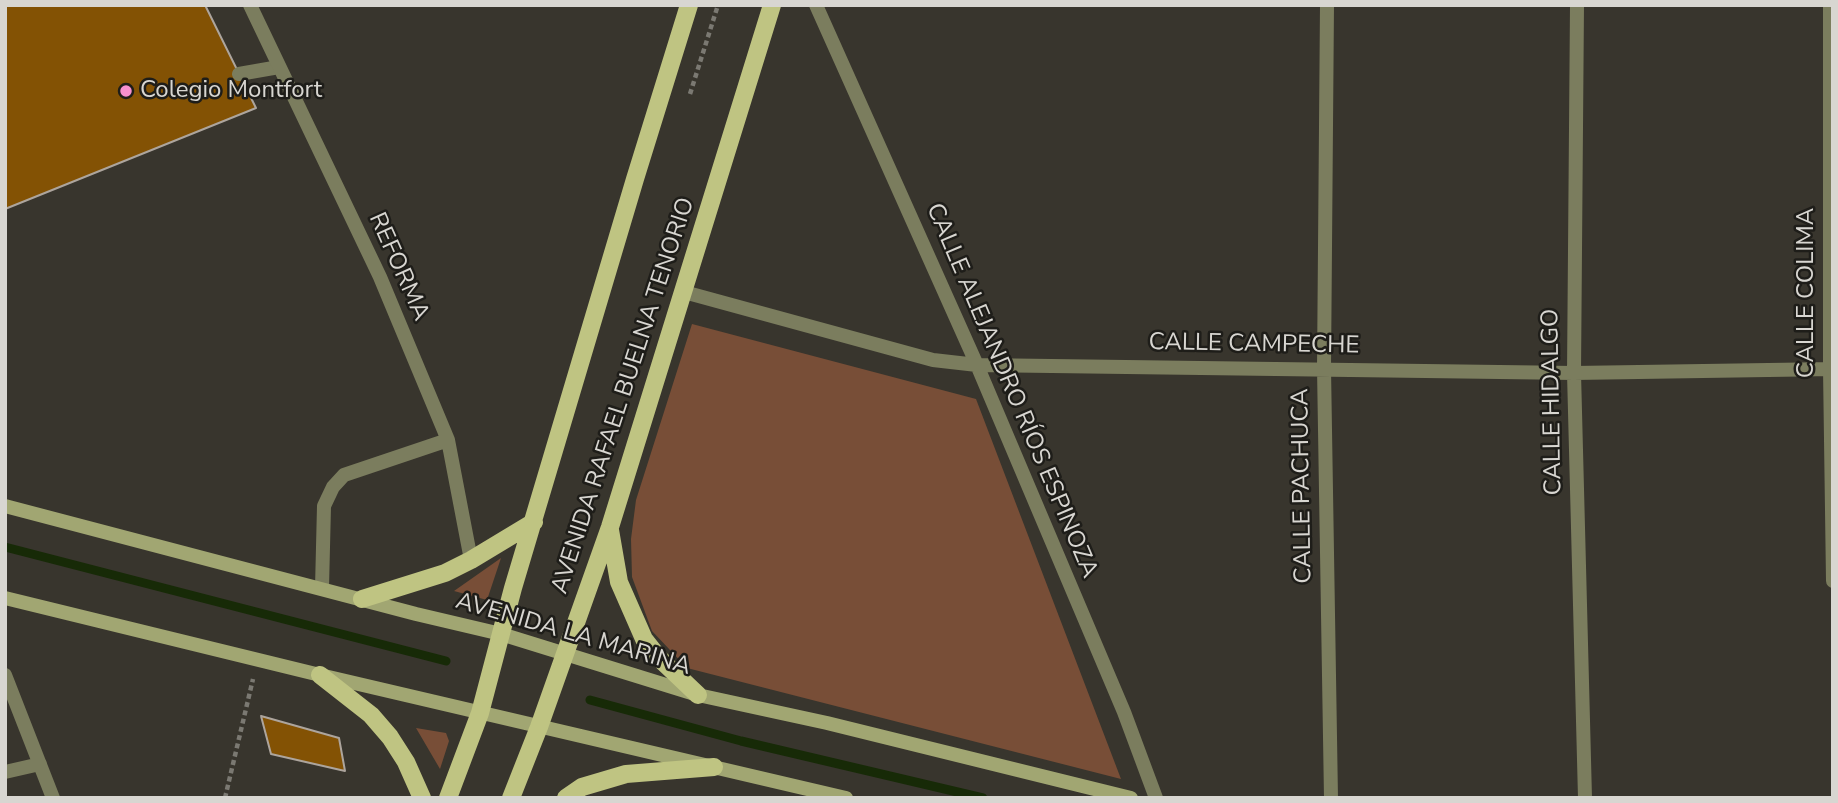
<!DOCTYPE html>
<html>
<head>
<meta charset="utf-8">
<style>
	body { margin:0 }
	#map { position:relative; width:1838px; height:803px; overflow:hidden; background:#38352d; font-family:"Nunito Sans",sans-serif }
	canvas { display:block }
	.frame { position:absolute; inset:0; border:7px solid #d8d6d1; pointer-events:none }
</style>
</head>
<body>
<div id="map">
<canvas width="1838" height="803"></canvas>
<div class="frame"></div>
</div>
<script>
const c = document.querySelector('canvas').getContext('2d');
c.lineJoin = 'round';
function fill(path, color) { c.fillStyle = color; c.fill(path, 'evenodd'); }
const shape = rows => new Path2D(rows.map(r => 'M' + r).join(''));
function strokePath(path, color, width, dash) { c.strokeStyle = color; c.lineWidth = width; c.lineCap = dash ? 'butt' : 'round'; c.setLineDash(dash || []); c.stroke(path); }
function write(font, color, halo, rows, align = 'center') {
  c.font = font + ' "Nunito Sans",sans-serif'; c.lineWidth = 5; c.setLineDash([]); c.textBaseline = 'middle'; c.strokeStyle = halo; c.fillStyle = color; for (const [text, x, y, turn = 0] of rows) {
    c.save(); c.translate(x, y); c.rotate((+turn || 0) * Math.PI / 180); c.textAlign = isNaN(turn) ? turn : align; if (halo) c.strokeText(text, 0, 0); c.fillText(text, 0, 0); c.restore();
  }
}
fill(shape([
	[692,324,976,399,1121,779,687,668,652,631,632,577,631,539,636,500],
	[501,558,487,600,454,591],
	[416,728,446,733,449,741,440,769]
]), '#784e37');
strokePath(shape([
	[5,547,446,661],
	[590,700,741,741,983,798]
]), '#172a07', 9);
const building = shape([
	[5,5,205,5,256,108,5,209,5,5],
	[261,716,339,738,345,771,271,754,261,716]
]);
fill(building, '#835204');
strokePath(building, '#ada59d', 2);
strokePath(shape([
	[690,94,718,5],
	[225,798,253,679]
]), '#7b7972', 4.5, [5, 3.5]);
strokePath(shape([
	[239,74,279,67],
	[5,675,53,798],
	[5,772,40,764]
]), '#7b7d5e', 14);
strokePath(shape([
	[250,5,380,277,448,440,471,560],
	[816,5,977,365,1124,712,1156,798],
	[1327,5,1324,368,1331,798],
	[1577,5,1574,373,1585,798],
	[1830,5,1830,369,1833,581],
	[684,292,933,360,977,365,1574,373,1833,369],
	[322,588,324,506,333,487,344,475,448,440]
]), '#7b7d5e', 14);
strokePath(shape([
	[5,506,416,614,501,634,698,695,827,723,1131,798],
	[5,598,320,675,846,798]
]), '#a1a672', 14);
strokePath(shape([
	[610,530,619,582,644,639,659,658,698,695],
	[362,599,445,573,471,560,534,522],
	[320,675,371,715,390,737,406,762,422,798],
	[448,798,480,713,513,588,635,179,689,5],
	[511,798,539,727,610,527,772,5],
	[566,798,582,787,626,774,714,767]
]), '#bfc482', 18);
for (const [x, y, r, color] of [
	[126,91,7,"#f790ce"]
]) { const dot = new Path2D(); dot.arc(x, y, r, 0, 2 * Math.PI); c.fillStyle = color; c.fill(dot); strokePath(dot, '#1e1d19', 2.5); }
write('24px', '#d8d6d1', '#1e1d19', [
	["Colegio Montfort",140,91]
], 'left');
write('24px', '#d8d6d1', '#1e1d19', [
	["REFORMA",398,267,66],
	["CALLE COLIMA",1807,293,-90],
	["CALLE CAMPECHE",1254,345,1],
	["CALLE ALEJANDRO RÍOS ESPINOZA",1011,391,67],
	["AVENIDA RAFAEL BUELNA TENORIO",624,396,-72],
	["CALLE HIDALGO",1553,402,-91],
	["CALLE PACHUCA",1303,486,-91],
	["AVENIDA LA MARINA",573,635,16]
]);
</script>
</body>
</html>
